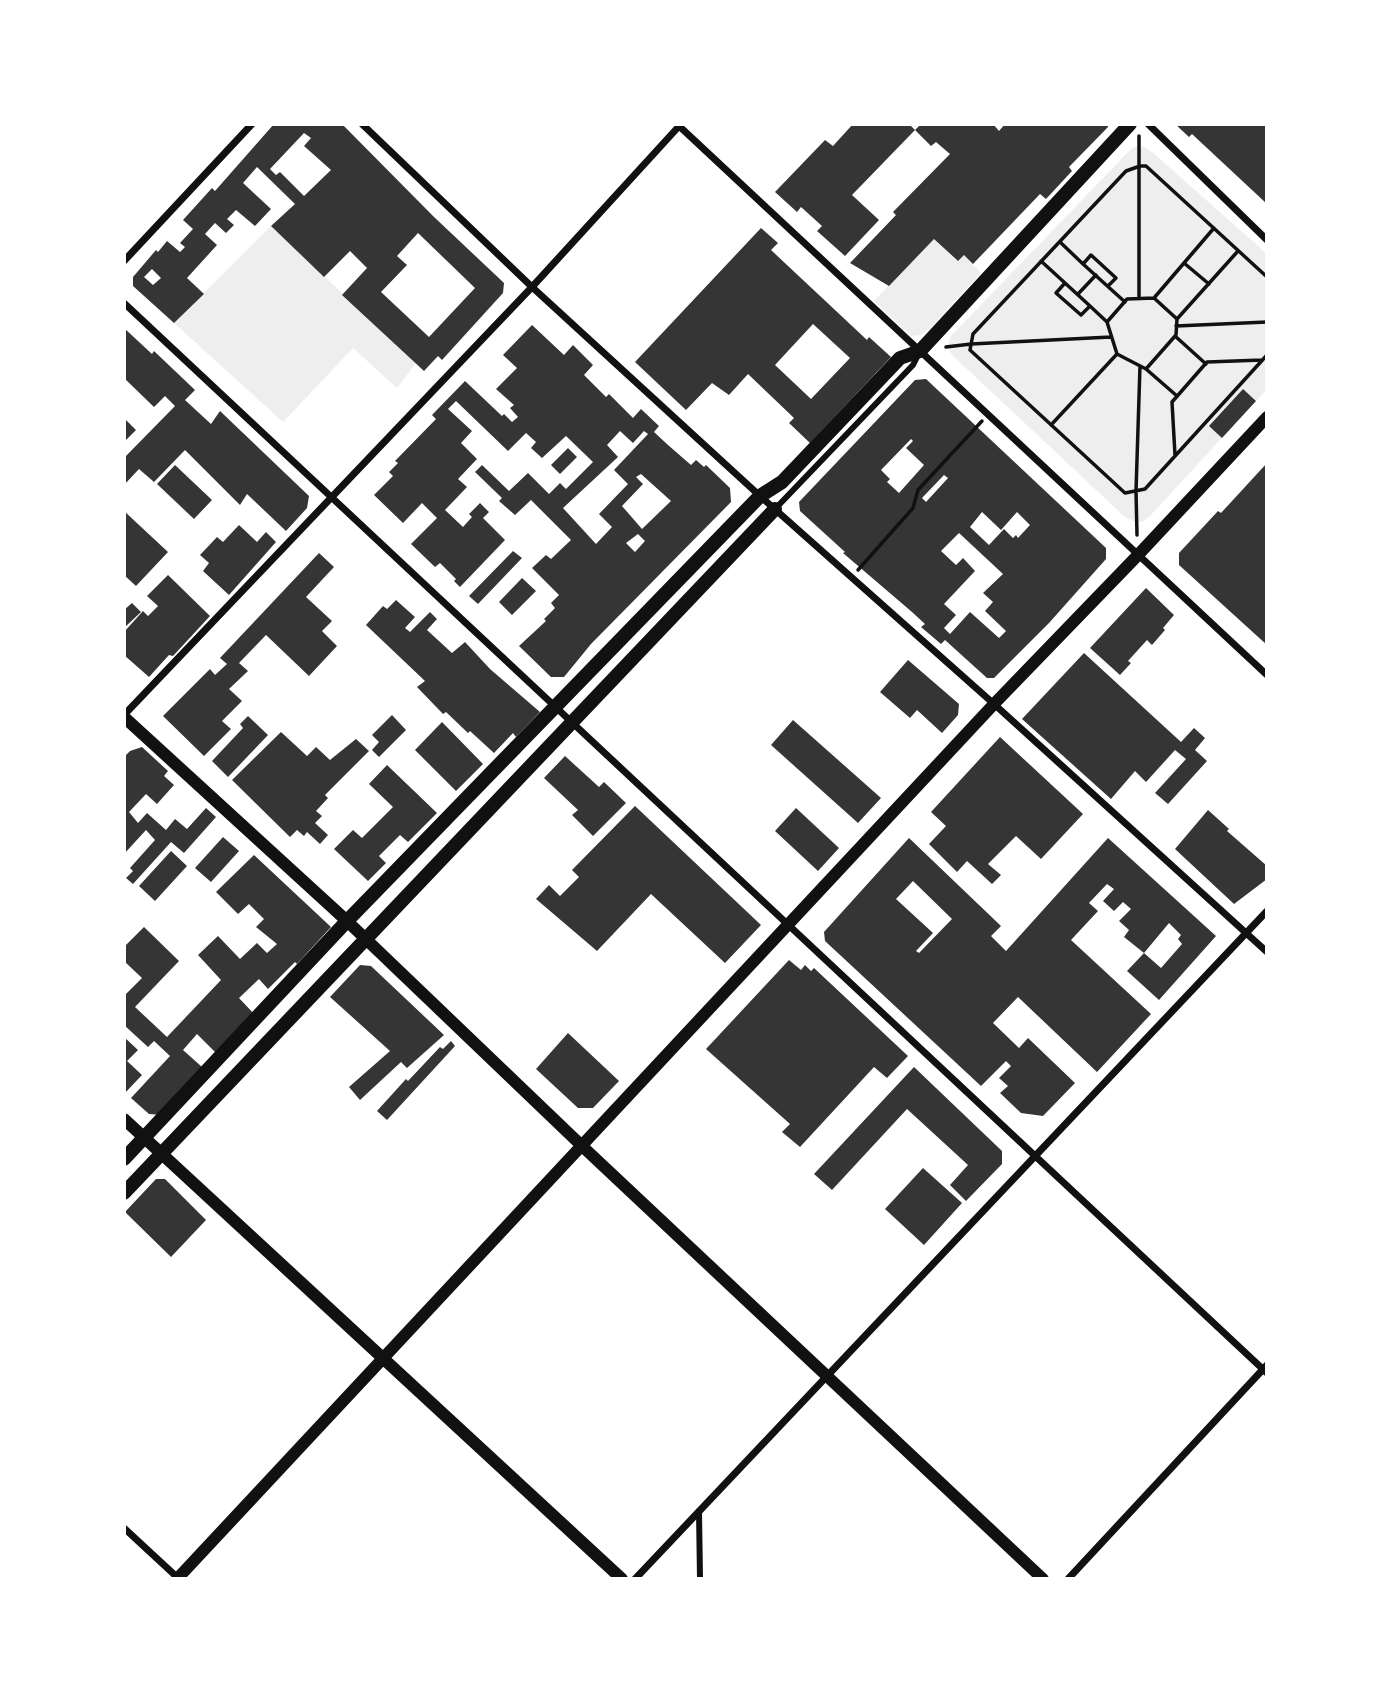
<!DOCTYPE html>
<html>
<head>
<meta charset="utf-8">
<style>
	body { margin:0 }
	#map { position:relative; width:1391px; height:1703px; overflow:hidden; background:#fff; font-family:"Exo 2",sans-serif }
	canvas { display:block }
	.frame { position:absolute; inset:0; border:126px solid #fff; pointer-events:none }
</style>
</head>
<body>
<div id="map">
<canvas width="1391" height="1703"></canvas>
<div class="frame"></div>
</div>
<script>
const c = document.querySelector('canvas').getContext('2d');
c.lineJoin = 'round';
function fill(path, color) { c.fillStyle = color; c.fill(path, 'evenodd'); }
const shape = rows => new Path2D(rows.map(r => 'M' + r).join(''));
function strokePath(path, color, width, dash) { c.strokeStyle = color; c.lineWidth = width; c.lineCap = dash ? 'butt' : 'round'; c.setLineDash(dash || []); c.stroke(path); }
fill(shape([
	[1137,146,1144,147,1152,152,1267,254,1267,389,1150,516,1142,522,1133,521,1125,517,951,354,948,345,951,336,1131,149],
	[271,226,416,363,397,388,353,348,283,422,174,323],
	[934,239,957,261,964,255,981,273,929,329,921,335,911,336,874,301]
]), '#eee');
fill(shape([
	[274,124,342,124,433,216,504,283,503,293,442,360,438,356,424,371,342,295,367,268,350,251,324,277,271,226,295,204,257,167,243,183,271,209,255,226,236,210,227,219,234,225,226,233,215,223,205,234,217,245,187,278,204,294,174,323,133,286,133,277,156,250,158,252,167,241,180,252,185,247,180,243,193,229,183,220,212,188,215,191],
	[304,133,311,138,304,146,331,170,304,196,280,172,276,175,270,169],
	[418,233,475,288,429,337,381,292,407,265,397,256],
	[152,269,161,278,153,285,144,277],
	[853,124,909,124,915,130,852,195,879,220,845,256,817,231,822,226,801,207,797,212,775,192,825,140,833,146],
	[921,124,993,124,999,131,1005,124,1108,124,1108,127,1069,167,1072,171,1046,199,1040,194,973,264,964,255,958,261,934,239,889,286,850,263,896,215,893,212,950,154,936,142,931,146,915,130],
	[1175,124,1267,124,1267,204,1192,134,1189,137],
	[761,228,778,243,771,250,867,340,869,337,891,357,810,443,789,423,794,418,748,374,729,395,712,383,686,410,635,362],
	[813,324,850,358,811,399,775,365],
	[532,325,564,355,573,345,593,365,584,375,606,397,609,394,633,418,641,409,659,426,654,432,668,445,691,465,696,460,704,467,706,465,730,488,731,502,591,644,564,677,551,677,519,646,546,621,544,619,555,608,551,603,559,595,532,568,546,555,551,559,571,540,531,500,515,515,499,501,502,498,475,472,482,465,509,491,528,473,549,494,560,483,566,489,593,462,566,436,542,458,531,448,536,442,526,433,508,451,456,401,448,409,472,431,461,443,477,459,458,479,467,487,445,510,463,527,472,517,469,514,480,503,489,512,483,518,505,540,460,587,454,581,456,579,440,563,435,567,411,544,437,518,422,503,403,523,374,495,393,476,389,472,398,463,395,461,436,419,432,415,465,381,502,416,504,414,512,422,518,417,510,408,514,405,496,389,517,368,503,355],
	[620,431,633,443,644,431,648,434,614,470,628,484,599,514,612,527,596,544,563,508,618,457,607,445],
	[641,474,671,501,642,529,622,506,643,484,636,477],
	[638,534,645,541,635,552,626,543],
	[124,328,152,354,154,351,195,390,185,400,211,424,220,411,309,496,307,508,286,531,247,494,240,505,185,450,154,482,139,469,124,485,124,454,126,456,175,406,165,396,154,407,124,378],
	[926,379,1106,548,1106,559,1049,623,994,678,987,678,945,640,941,644,921,627,925,624,912,612,843,553,845,552,800,511,799,502,915,380],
	[911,439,913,441,906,448,924,465,899,493,887,482,890,479,881,470],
	[944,475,948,478,926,502,922,498],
	[982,512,1001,530,1017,512,1030,525,1018,538,1016,535,1013,538,1004,529,989,545,970,527],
	[959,533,1003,574,983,593,993,602,985,611,1006,631,999,638,970,612,950,634,944,628,956,615,944,604,975,571,963,558,956,565,941,551],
	[1243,389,1256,401,1222,438,1209,426],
	[124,418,136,430,124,442],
	[568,448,577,457,560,474,551,465],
	[1267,463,1267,645,1179,565,1179,553,1218,511,1221,513],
	[175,465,212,500,194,519,157,484],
	[124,511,168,552,136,586,124,575],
	[239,525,257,542,266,532,276,542,229,595,203,571,209,563,200,555,217,537,223,542],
	[513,551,522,558,478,604,469,596],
	[319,553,334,567,306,597,332,621,322,631,337,646,309,676,266,635,239,663,248,671,229,689,242,701,222,721,231,729,204,756,163,716,210,669,215,675,227,664,220,658],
	[168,575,210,616,173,656,169,655,149,677,124,655,124,632,143,611,148,616,158,606,147,596],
	[522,578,536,591,512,615,499,602],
	[1146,588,1174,615,1163,628,1165,630,1152,645,1147,640,1128,661,1131,663,1120,675,1090,648],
	[396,600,415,617,405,628,410,632,430,612,437,619,427,630,452,653,465,642,490,669,540,712,516,737,513,733,494,753,470,731,468,733,446,712,443,714,417,687,425,681,366,625,383,606,387,609],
	[132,603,141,612,124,628,124,610],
	[1084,653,1181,742,1194,728,1205,738,1195,750,1207,761,1168,804,1155,793,1186,759,1175,750,1146,782,1135,771,1111,799,1022,719],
	[908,660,959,704,958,715,942,733,917,710,910,718,880,692],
	[392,715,406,730,379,757,372,750,379,742,372,735],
	[248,716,268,735,228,777,212,761,243,728,240,724],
	[793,720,881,798,858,823,771,745],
	[442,722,483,764,456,791,415,750],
	[281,732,307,756,316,747,330,760,356,739,369,751,325,795,328,798,316,811,322,816,315,823,328,835,320,844,307,832,304,836,297,830,290,837,232,780],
	[1000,737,1083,814,1041,859,1016,836,988,864,1001,875,992,884,967,861,957,872,929,844,946,826,931,812],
	[142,747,168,771,164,776,174,785,157,804,146,794,129,812,138,823,147,813,166,830,175,819,187,829,206,808,216,817,184,853,171,842,133,884,126,878,133,871,130,868,155,840,146,830,124,854,124,757,130,751],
	[565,756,599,787,604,782,626,803,593,836,572,815,578,810,544,778],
	[387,765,437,813,408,842,400,835,379,856,386,863,368,881,334,849,353,830,362,838,393,807,369,784],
	[635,806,761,925,725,963,651,894,597,951,536,899,549,885,560,896,579,877,572,870],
	[796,808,839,848,818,871,775,831],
	[1208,810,1229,829,1227,831,1267,866,1267,879,1234,904,1175,849],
	[223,837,239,851,211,882,195,868],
	[909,838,1001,926,991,936,1006,951,1108,838,1216,936,1159,1000,1127,971,1144,953,1161,968,1182,944,1178,939,1181,935,1169,923,1144,953,1124,937,1129,930,1119,921,1131,909,1123,902,1114,911,1103,901,1114,889,1107,884,1089,903,1098,911,1071,940,1151,1014,1097,1072,1018,997,993,1023,1019,1048,1028,1038,1075,1083,1043,1116,1021,1113,1000,1093,1008,1086,999,1078,1011,1066,1006,1061,981,1086,825,941,824,932],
	[913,881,952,919,919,953,916,951,933,933,896,899],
	[171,851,187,866,155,901,139,886],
	[254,855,331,927,297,964,295,962,268,989,259,979,239,998,256,1016,217,1054,197,1034,183,1050,202,1067,162,1115,149,1114,131,1098,170,1056,154,1041,148,1047,124,1025,124,996,142,978,124,961,124,947,144,927,179,961,135,1007,167,1037,221,980,198,955,218,936,240,959,257,943,267,953,277,944,256,927,264,919,249,904,238,914,216,892],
	[789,960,801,970,805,965,811,971,814,968,908,1056,887,1078,874,1067,800,1147,782,1132,790,1124,706,1049],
	[360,965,371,966,444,1035,407,1068,401,1062,360,1100,349,1087,390,1051,330,997],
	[568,1033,619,1081,593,1108,578,1108,536,1069],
	[124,1037,138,1050,127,1061,142,1075,124,1094],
	[451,1041,455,1046,387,1120,377,1111,406,1079,408,1081,440,1047,443,1049],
	[914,1067,1002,1151,1002,1164,966,1201,950,1185,968,1165,907,1109,832,1190,814,1174],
	[923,1168,962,1203,924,1245,885,1209],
	[156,1179,165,1179,206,1220,171,1257,125,1212]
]), '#353535');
strokePath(shape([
	[1139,136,1139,299],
	[1060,242,1083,264],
	[1041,261,1065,283],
	[1184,263,1209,284],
	[1267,277,1146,166,1140,166,1126,171,973,334,970,350,1125,493,1145,489,1267,355],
	[1108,286,1116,278,1091,255,1083,264,1125,302],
	[1078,294,1096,275],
	[1154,298,1177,319,1176,335,1146,369,1117,354,1107,322,1127,299,1154,298],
	[1154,298,1214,228],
	[1090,306,1081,315,1056,293,1065,283,1090,306,1107,322],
	[1177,319,1238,251],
	[1176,326,1267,322],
	[1175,336,1206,364],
	[946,347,971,344,1111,337],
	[1146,369,1177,396],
	[1051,425,1117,354],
	[1175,455,1172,402,1207,362,1262,360],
	[1137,535,1136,491,1140,366],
	[858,570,913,508,918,490,982,421]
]), '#111', 3.5);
strokePath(shape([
	[775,509,913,365,919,353],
	[699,1511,700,1579]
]), '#111', 6);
strokePath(shape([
	[362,124,532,287,760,496,994,704,1267,952],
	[1148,124,1267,240],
	[678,125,1267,675],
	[124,261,252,124],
	[124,303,1267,1373],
	[124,715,532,287,681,124],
	[124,1528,178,1578],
	[635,1579,1267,911],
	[1068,1579,1267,1365]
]), '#111', 7);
strokePath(shape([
	[124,717,347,921,582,1146,1043,1579],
	[124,1119,622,1579],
	[177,1579,994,704,1138,555,1267,417]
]), '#111', 12);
strokePath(shape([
	[124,1159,347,921,760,496,782,482,900,358,920,351,1130,124],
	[124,1193,775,509]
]), '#111', 14);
</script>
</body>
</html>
